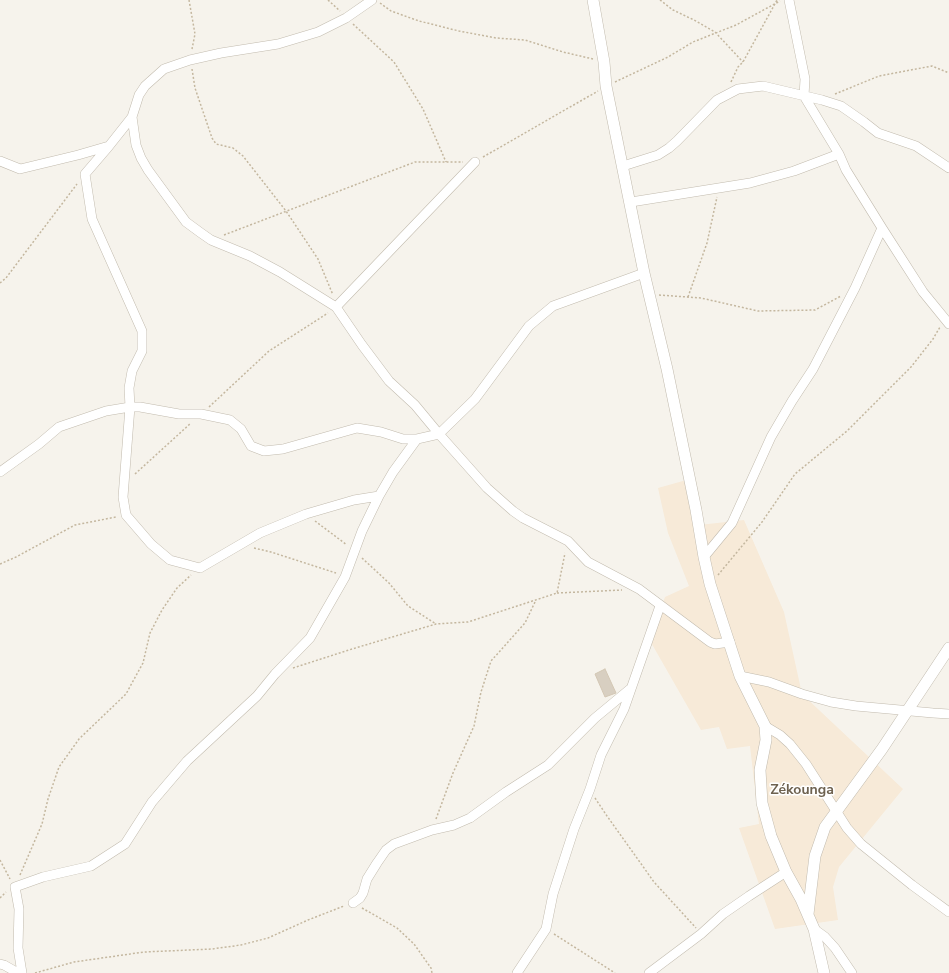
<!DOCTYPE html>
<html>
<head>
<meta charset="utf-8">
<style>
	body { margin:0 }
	canvas { display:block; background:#f6f3ec }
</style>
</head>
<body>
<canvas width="949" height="973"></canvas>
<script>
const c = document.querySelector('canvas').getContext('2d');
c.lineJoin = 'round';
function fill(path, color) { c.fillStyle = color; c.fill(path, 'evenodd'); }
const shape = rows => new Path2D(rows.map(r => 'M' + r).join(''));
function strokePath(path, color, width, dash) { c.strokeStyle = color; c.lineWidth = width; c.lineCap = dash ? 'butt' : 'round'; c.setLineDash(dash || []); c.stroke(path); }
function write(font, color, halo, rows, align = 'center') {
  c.font = font + ' "Nunito Sans",sans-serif'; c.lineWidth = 3; c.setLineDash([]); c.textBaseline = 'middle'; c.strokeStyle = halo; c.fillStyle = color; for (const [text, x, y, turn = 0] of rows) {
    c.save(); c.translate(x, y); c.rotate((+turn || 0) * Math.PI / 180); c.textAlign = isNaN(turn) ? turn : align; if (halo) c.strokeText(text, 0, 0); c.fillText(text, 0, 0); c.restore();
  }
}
fill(shape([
	[690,479,699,525,744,520,784,612,802,694,903,789,839,867,833,887,838,920,775,929,739,828,759,824,750,746,727,749,719,727,701,730,649,639,665,597,689,586,668,533,658,488]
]), '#f7ead8');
const building = shape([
	[605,669,616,693,605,697,595,674,605,669]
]);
fill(building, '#d8cfc1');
strokePath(building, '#d3c7b4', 1);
const minor = shape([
	[372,0,346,18,318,32,278,44,221,53,190,60,164,69,145,86,139,95,132,117,136,145,141,158,148,170,186,222,201,233,211,240,250,256,280,272,336,307,362,345,389,381,415,405,439,434,487,488,513,511,523,518,568,541,588,562,639,589,710,642,715,644,730,642],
	[789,0,805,79,804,96,839,154,846,170,882,228,923,292,949,324],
	[109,146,85,174,92,219,142,331,142,351,132,371,129,388,130,407,123,497,126,515,151,544,170,560,200,568,260,533,306,514,354,500,379,496],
	[0,161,20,169,78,155,109,146,132,117],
	[623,166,658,155,669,148,677,141,717,100,738,89,763,86,822,100,841,106,864,122,878,133,916,146,949,168],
	[631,202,750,183,794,171,839,154],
	[336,307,475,162],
	[0,472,39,444,59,427,106,411,130,407,140,407,179,414,201,414,230,420,241,429,251,446,264,451,283,449,357,428,381,432,403,439,417,439,439,434,475,399,529,326,553,306,644,273],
	[704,557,732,523,771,437,792,401,813,369,855,288,882,228],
	[740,676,769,682,802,694,831,702,856,706,933,713,949,714],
	[765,726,780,735,790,744,806,764,847,828,861,844,912,885,949,912],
	[353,903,360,898,363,893,367,879,377,863,386,850,394,844,432,830,454,825,470,818,506,792,548,765,595,718,630,689],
	[814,929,825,937,835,948,852,973],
	[0,964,4,965,18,973],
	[22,973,18,948,19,909,15,887,43,877,91,866,125,844,152,802,187,761,257,696,275,674,310,638,345,577,362,531,379,496,393,472,417,439],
	[517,973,546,929,553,894,574,829,590,789,601,755,624,709,660,606],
	[649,973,701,934,723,914,749,896,786,872]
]);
const tertiary = shape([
	[593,0,604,62,606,86,644,273,667,369,696,510,704,557,710,584,740,676,765,726,766,740,760,770,762,803,771,836,786,872,801,899,814,929,824,973],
	[808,914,815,856,825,827,882,749,949,648]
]);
strokePath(minor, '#c2bbae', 10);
strokePath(tertiary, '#c2bbae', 12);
strokePath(shape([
	[189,0,195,34,192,49],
	[328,0,340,11],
	[660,0,673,10,694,20,715,32,743,62],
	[380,3,391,11,419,21,459,31,496,38,525,40,563,52,593,59],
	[353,24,394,62,423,109,446,162],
	[192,69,195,88,212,138,216,144,233,148,243,156,286,211,318,259,333,295],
	[615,82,668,57,693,42,736,25,780,1],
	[731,82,738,67,743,62,777,0],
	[835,94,879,76,932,66,949,73],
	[483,157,598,91],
	[224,235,415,162,463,162],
	[0,283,6,278,77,184],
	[659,295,701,298,758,311,815,310,841,296],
	[688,297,707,243,717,197],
	[209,407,269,351,328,313],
	[135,474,191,423],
	[315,521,347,545],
	[254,548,271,552,336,573],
	[362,558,389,583,408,606,436,624],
	[0,564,16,557,75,525,116,517],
	[718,575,762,522,795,474,847,431,911,367,933,339,940,327],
	[557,593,622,590],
	[293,668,352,649,436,624,468,622,557,593,565,553],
	[595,798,607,816,654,882,696,928],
	[436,819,453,773,474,726,481,692,491,661,525,623,535,602],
	[0,860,10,879],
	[20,875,42,824,48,799,59,767,79,739,126,694,143,663,150,633,162,610,177,588,191,575],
	[0,898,6,892],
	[362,908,397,928,414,944,431,968,432,973],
	[554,934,615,973],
	[35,973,74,962,144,952,212,949,241,945,268,938,308,920,344,906]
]), '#c4b79f', 1.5, [2, 2]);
strokePath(minor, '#fff', 9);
strokePath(tertiary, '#fff', 11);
write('bold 14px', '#6e6250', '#fff', [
	["Zékounga",802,791]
]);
</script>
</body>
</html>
